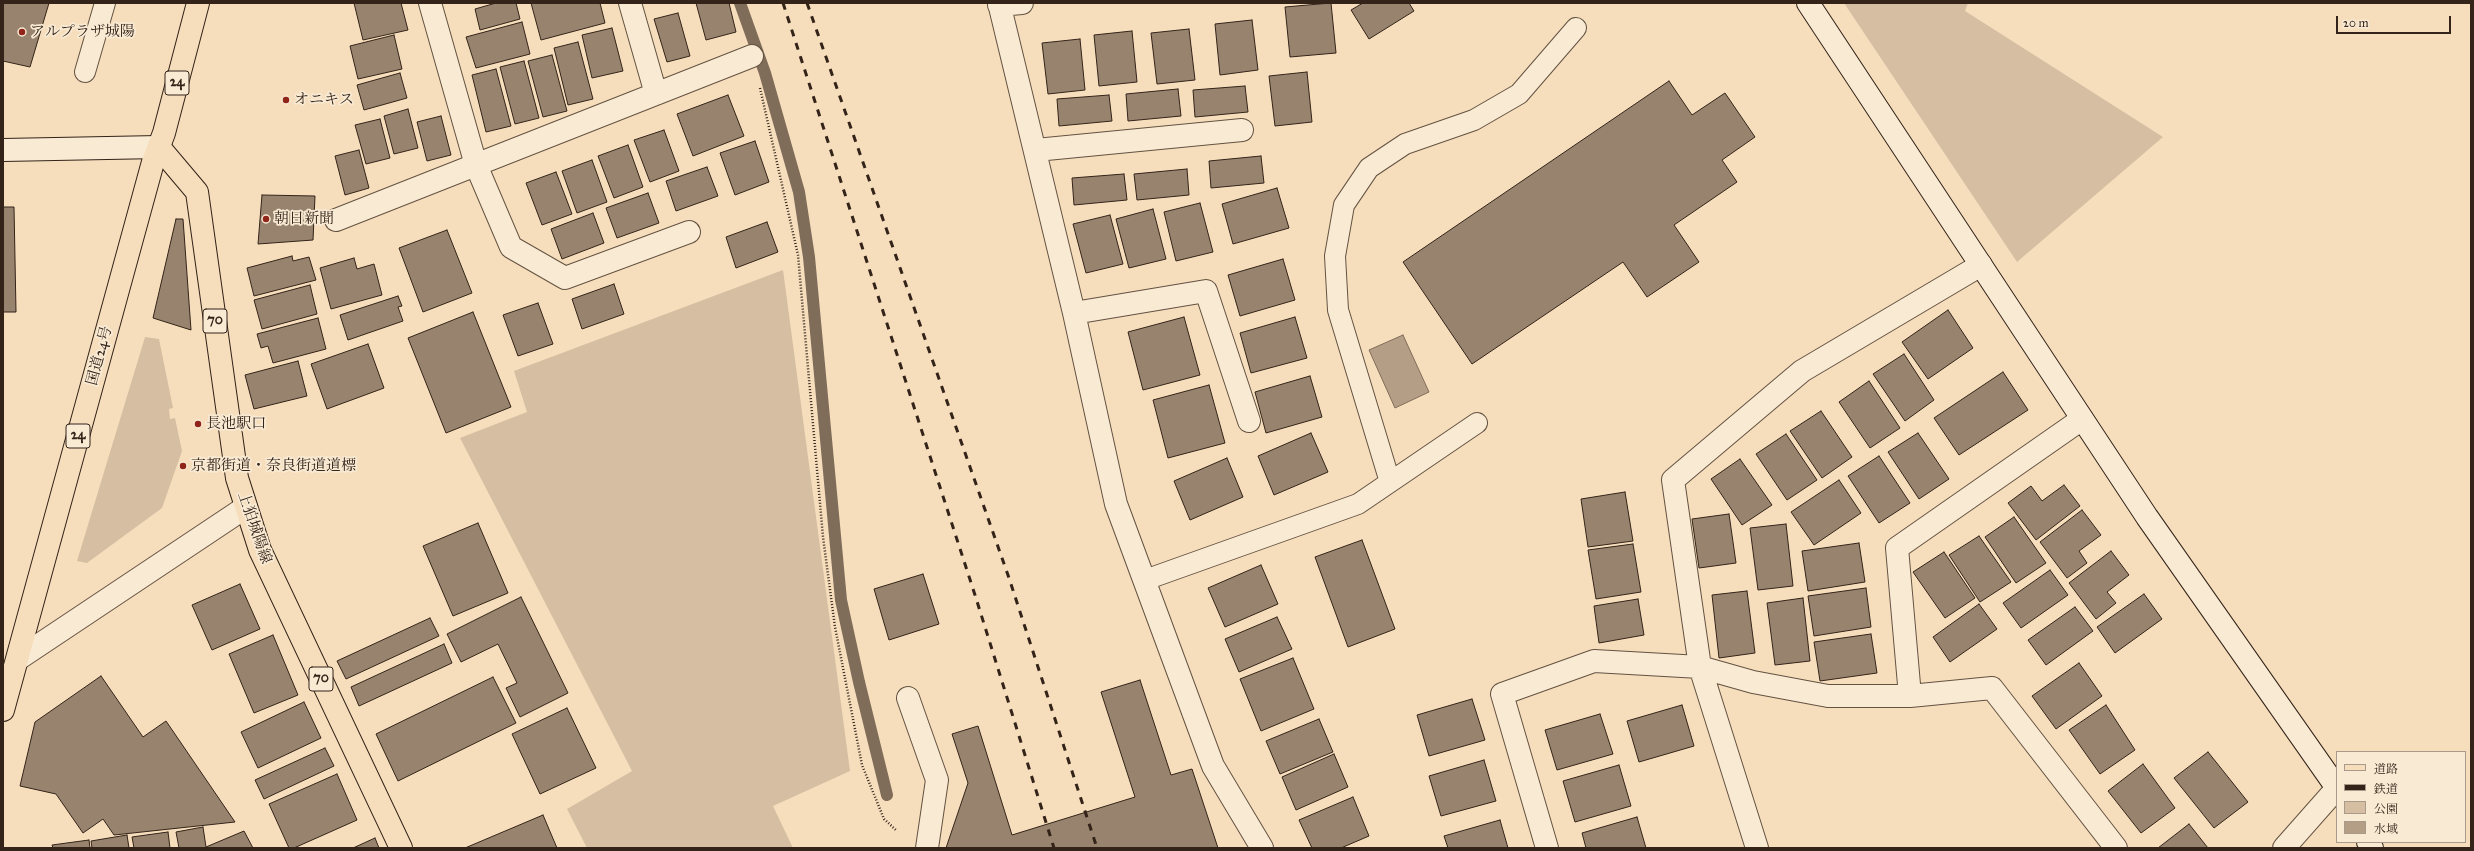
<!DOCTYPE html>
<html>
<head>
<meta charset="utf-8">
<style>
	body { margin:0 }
	#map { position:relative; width:2474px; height:851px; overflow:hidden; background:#f6debd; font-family:"IM FELL Great Primer","Noto Serif JP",serif }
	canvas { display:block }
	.frame { position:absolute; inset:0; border:4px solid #332318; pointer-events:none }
	.legend { position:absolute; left:2336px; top:751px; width:130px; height:92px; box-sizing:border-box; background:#f9ead4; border:1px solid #aa9a89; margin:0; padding:5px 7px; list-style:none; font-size:12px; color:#332318 }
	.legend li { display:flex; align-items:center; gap:8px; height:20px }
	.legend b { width:20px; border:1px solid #aa9a89 }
	.scale { position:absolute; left:2336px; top:16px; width:115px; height:18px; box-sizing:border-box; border:2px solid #332318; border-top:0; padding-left:5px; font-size:12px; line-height:14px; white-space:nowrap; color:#332318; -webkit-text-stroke:3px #f9ead4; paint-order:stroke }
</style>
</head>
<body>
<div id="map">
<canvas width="2474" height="851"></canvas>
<div class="frame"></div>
<ul class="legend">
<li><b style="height:5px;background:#f6debd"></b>道路</li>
<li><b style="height:5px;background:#332318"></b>鉄道</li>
<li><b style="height:11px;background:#d5bea1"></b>公園</li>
<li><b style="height:11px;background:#b49e85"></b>水域</li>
</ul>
<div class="scale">20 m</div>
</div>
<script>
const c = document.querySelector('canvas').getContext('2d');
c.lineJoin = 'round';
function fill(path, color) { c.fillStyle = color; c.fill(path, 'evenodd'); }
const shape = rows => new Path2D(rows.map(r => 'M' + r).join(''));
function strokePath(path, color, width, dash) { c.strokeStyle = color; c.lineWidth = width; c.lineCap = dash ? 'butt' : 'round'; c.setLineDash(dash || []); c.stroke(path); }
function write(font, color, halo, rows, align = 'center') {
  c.font = font + ' "IM FELL Great Primer","Noto Serif JP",serif'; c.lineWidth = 3.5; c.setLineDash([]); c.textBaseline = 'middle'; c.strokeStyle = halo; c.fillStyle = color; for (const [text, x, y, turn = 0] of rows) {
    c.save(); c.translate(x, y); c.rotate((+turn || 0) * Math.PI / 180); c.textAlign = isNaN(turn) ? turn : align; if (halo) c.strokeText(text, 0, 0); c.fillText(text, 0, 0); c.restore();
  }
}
fill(shape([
	[1844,3,1968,3,1965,11,2163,137,2017,262],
	[783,270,850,771,773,806,793,848,587,848,567,809,632,771,460,438,527,412,514,371],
	[145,337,159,339,173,408,169,409,170,419,175,418,182,451,162,508,87,563,77,561]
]), '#d5bea1');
const water = shape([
	[1403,335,1429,392,1395,408,1369,350,1403,335]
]);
fill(water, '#b49e85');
strokePath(water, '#806d59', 1);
strokePath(shape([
	[740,3,765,73,799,192,809,257,841,600,859,682,887,795]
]), '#806d59', 12);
const building = shape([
	[3,3,49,3,30,67,3,61,3,3],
	[354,3,401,3,408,30,363,40,354,3],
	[496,3,516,3,520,19,480,30,475,9,496,3],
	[531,3,600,3,605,23,541,40,531,3],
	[696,3,729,3,736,32,706,40,696,3],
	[1331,3,1336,53,1290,57,1285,7,1331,3],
	[1363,3,1409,3,1414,11,1369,39,1351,10,1363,3],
	[678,13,690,56,667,62,654,19,678,13],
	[1252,20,1258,70,1220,75,1215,24,1252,20],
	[522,22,530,54,476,68,466,37,522,22],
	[612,28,623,71,592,78,582,35,612,28],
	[1189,29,1195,80,1157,84,1151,33,1189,29],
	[1132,31,1137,82,1099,86,1094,35,1132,31],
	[394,35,402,69,358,79,350,46,394,35],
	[1080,39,1085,90,1048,94,1042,43,1080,39],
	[578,42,593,99,568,105,554,48,578,42],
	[552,55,567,111,543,117,528,61,552,55],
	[524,61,539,118,515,124,500,67,524,61],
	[496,69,511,126,486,132,472,75,496,69],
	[1307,72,1312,122,1275,126,1269,76,1307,72],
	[400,73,407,98,364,110,357,85,400,73],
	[1669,81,1692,115,1725,93,1755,137,1722,160,1737,182,1674,225,1699,262,1647,297,1623,262,1472,364,1403,262,1669,81],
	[1245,86,1248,112,1195,117,1193,90,1245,86],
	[1178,89,1181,116,1128,121,1126,94,1178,89],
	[728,95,744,136,693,156,677,114,728,95],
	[1109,95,1112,121,1059,126,1057,99,1109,95],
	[408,109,418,148,394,154,384,116,408,109],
	[441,116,451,155,427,161,417,122,441,116],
	[380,119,390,158,366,164,355,125,380,119],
	[664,130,679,171,650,182,634,140,664,130],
	[755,141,769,182,735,195,720,153,755,141],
	[628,145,643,187,614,198,598,156,628,145],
	[359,150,369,188,345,195,335,156,359,150],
	[1261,156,1264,183,1211,188,1209,161,1261,156],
	[592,160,607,202,577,213,562,171,592,160],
	[707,167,718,196,676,211,666,181,707,167],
	[1187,169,1189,195,1137,200,1134,174,1187,169],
	[556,172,572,214,542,225,526,183,556,172],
	[1124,174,1127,200,1074,205,1072,178,1124,174],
	[1277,188,1289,228,1233,244,1222,204,1277,188],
	[648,193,659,223,617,238,606,208,648,193],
	[262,195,315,196,313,240,258,244,262,195],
	[1200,203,1213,252,1176,261,1164,212,1200,203],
	[3,207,14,207,16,312,3,312,3,207],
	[1153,209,1166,259,1129,268,1116,219,1153,209],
	[593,213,604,243,562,259,551,229,593,213],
	[1110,215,1123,264,1086,273,1073,224,1110,215],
	[176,219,183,219,191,330,153,318,176,219],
	[767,222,778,252,736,268,726,237,767,222],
	[447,230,472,293,423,312,399,248,447,230],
	[292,256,293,261,309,257,316,280,254,296,247,268,292,256],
	[354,258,357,269,374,264,382,295,331,309,320,268,354,258],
	[1283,259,1295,300,1240,316,1228,275,1283,259],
	[614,284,624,314,582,329,572,299,614,284],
	[310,285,317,314,262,329,254,300,310,285],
	[398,296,402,306,398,307,403,321,348,340,340,315,398,296],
	[538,303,553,344,518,356,503,315,538,303],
	[1948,310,1973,348,1928,379,1902,342,1948,310],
	[473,312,511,407,446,433,408,338,473,312],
	[1184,317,1200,375,1143,390,1128,332,1184,317],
	[1295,317,1307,358,1251,373,1240,333,1295,317],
	[318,318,326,349,273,363,268,346,261,348,257,334,318,318],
	[368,344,384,388,327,409,311,364,368,344],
	[1904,354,1934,400,1905,421,1873,374,1904,354],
	[298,361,307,396,254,409,245,375,298,361],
	[2003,372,2028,410,1959,455,1934,418,2003,372],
	[1310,376,1322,417,1266,433,1255,392,1310,376],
	[1869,381,1900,428,1870,448,1839,402,1869,381],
	[1209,385,1225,443,1168,458,1153,400,1209,385],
	[1821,411,1852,457,1822,478,1790,431,1821,411],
	[1311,433,1328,472,1274,495,1258,456,1311,433],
	[1918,433,1949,479,1919,499,1888,452,1918,433],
	[1786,434,1817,480,1787,500,1756,454,1786,434],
	[1879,456,1910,503,1879,523,1848,476,1879,456],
	[1227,458,1243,497,1190,520,1174,481,1227,458],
	[1740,459,1772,505,1742,525,1711,479,1740,459],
	[1839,480,1861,513,1814,545,1791,512,1839,480],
	[2064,485,2080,506,2036,540,2008,503,2031,486,2042,501,2064,485],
	[1625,492,1633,541,1588,547,1581,499,1625,492],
	[2082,510,2101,535,2079,551,2087,563,2067,578,2040,542,2082,510],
	[1729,514,1736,563,1699,568,1692,519,1729,514],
	[2014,517,2046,563,2016,583,1985,537,2014,517],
	[478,523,508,593,453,616,423,546,478,523],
	[1786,524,1793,586,1758,590,1750,528,1786,524],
	[1979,536,2011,582,1980,602,1949,555,1979,536],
	[1362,540,1395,629,1348,647,1315,557,1362,540],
	[1859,543,1865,582,1808,591,1802,551,1859,543],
	[1633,544,1641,592,1596,599,1588,550,1633,544],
	[2111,551,2129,575,2107,592,2116,603,2096,619,2069,583,2111,551],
	[1944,552,1975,598,1945,618,1913,572,1944,552],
	[1261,565,1278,604,1225,627,1208,588,1261,565],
	[2050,570,2068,595,2021,628,2003,603,2050,570],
	[923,574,939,624,889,640,874,589,923,574],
	[240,584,260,629,212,650,192,605,240,584],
	[1866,588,1871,627,1814,636,1808,596,1866,588],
	[1747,591,1755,653,1719,658,1712,595,1747,591],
	[2144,594,2162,619,2115,653,2097,627,2144,594],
	[521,597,568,693,520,717,506,688,517,683,498,644,461,662,447,634,521,597],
	[1803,598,1810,661,1775,665,1767,603,1803,598],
	[1638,599,1644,635,1599,643,1594,606,1638,599],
	[1979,604,1997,629,1950,662,1933,637,1979,604],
	[2075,607,2093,631,2046,665,2028,640,2075,607],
	[1277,617,1292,649,1239,672,1225,639,1277,617],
	[430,618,439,636,346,679,337,661,430,618],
	[1871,634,1877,673,1820,681,1814,642,1871,634],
	[273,635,298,695,254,713,229,654,273,635],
	[444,644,452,663,359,706,351,687,444,644],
	[1293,658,1314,709,1261,731,1240,679,1293,658],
	[2079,663,2102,696,2056,729,2032,696,2079,663],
	[101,676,143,737,166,721,235,822,114,835,103,819,83,833,56,794,20,786,35,722,101,676],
	[493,677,516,723,398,781,376,734,493,677],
	[1140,680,1171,775,1192,769,1218,848,946,848,968,783,952,734,978,726,1012,835,1135,797,1101,692,1140,680],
	[1472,699,1485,740,1429,756,1417,715,1472,699],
	[304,702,321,738,258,768,241,732,304,702],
	[1682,705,1694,746,1639,762,1627,721,1682,705],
	[2106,705,2135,750,2100,774,2069,730,2106,705],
	[567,708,596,768,540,794,512,734,567,708],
	[1600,714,1613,754,1557,770,1545,730,1600,714],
	[1319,719,1333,752,1280,774,1266,741,1319,719],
	[325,748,334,766,264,799,255,780,325,748],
	[2208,752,2248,802,2214,828,2174,778,2208,752],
	[1334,754,1348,787,1296,810,1282,777,1334,754],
	[1484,760,1496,801,1441,816,1429,776,1484,760],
	[2143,764,2175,808,2141,833,2108,791,2143,764],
	[1619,765,1631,806,1575,822,1563,781,1619,765],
	[337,774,357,820,294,848,289,848,269,804,337,774],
	[1353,797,1369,836,1341,848,1312,848,1299,820,1353,797],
	[543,815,557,848,465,848,543,815],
	[1637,817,1646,848,1586,848,1582,833,1637,817],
	[1500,820,1508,848,1448,848,1444,836,1500,820],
	[2189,824,2208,848,2158,848,2189,824],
	[203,827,206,847,244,831,253,848,179,848,176,832,203,827],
	[168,832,170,848,134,848,132,837,168,832],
	[127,835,129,848,92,848,91,841,127,835],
	[375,838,379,848,353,848,375,838],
	[89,840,90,848,53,848,52,845,89,840]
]);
fill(building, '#98846e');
strokePath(building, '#332318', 1);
const lane = shape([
	[85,72,105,3],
	[1390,482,1338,310,1335,256,1344,205,1369,168,1405,144,1474,120,1519,94,1576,28],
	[1145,580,1358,504,1477,423]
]);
const street = shape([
	[430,3,476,165,511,247,565,278,689,232],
	[630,3,656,94],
	[999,3,1074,313,1116,504,1213,766,1262,848],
	[999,5,1022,3],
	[1036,150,1242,130],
	[336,220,752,56],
	[1074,313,1206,291,1249,421],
	[18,659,246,507],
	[1910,696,1897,548,2082,419],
	[908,698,937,780,927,848],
	[1547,848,1502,694,1594,661,1700,667,1753,682,1828,696,1910,696,1992,688,2116,848],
	[1757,848,1700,667,1673,480,1802,371,1981,265],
	[2284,848,2337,788]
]);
const secondary = shape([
	[1808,3,2147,517,2337,788],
	[3,150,159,147],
	[2368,842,2372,848]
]);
const primary = shape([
	[159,147,197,192,237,478,260,550,401,848]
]);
const highway = shape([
	[3,710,153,162,164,133,198,3]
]);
strokePath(lane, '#645241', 22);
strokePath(street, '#645241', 24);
strokePath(secondary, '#332318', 24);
strokePath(primary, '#332318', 24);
strokePath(highway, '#332318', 24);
strokePath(shape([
	[760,88,798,255,823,537,835,627,862,765,884,819,897,831]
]), '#332318', 2.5, [1, 2]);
strokePath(lane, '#f9ead4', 20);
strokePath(street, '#f9ead4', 22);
strokePath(secondary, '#f9ead4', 22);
strokePath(primary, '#f6debd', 22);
strokePath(highway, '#f6debd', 22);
strokePath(shape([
	[783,3,975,595,1054,848],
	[807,3,1009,578,1097,848]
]), '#332318', 3, [7, 7]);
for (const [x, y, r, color] of [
	[22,32,4,"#8f2418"],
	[286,100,4,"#8f2418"],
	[266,219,4,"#8f2418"],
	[198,424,4,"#8f2418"],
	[183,466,4,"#8f2418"]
]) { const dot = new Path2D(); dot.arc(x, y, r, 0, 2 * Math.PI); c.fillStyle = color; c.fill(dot); strokePath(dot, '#f9ead4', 1.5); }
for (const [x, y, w] of [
	[177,83,24],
	[215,321,24],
	[78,436,24],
	[321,679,24]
]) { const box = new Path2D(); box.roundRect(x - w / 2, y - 12, w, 24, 3); c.fillStyle = '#f9ead4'; c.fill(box); strokePath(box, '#332318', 1); }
write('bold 14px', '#332318', null, [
	["24",177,83],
	["70",215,321],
	["24",78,436],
	["70",321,679]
]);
write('15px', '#332318', '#f9ead4', [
	["アルプラザ城陽",30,32],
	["オニキス",294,100],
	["朝日新聞",274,219],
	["長池駅口",206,424],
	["京都街道・奈良街道道標",191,466]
], 'left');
write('15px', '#332318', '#f9ead4', [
	["国道24号",100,356,-75],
	["上狛城陽線",254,528,71]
]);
</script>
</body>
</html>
